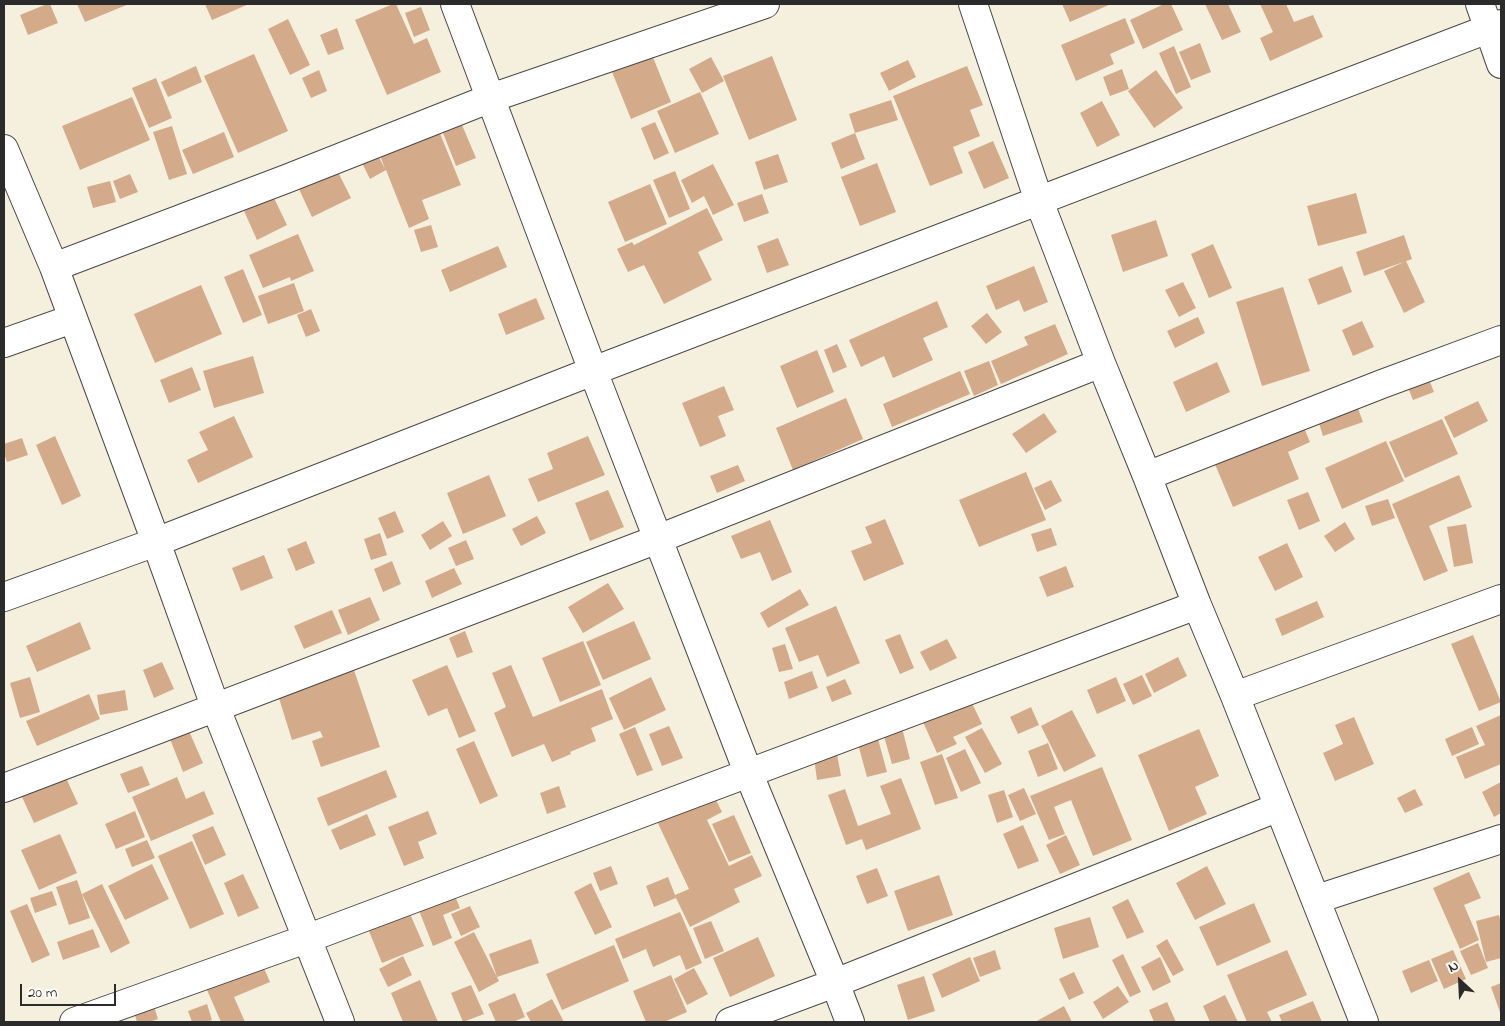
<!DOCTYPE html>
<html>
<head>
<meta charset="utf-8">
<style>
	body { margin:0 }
	#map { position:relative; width:1505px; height:1026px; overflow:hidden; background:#f5efdd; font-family:"Indie Flower",sans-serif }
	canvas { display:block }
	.frame { position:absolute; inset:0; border:5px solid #2b2b2b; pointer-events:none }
	.north { position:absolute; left:1435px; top:956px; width:50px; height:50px; -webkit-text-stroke:4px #fdfcf7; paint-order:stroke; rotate:335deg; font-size:14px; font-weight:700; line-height:20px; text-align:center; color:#2b2b2b }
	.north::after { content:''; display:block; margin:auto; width:18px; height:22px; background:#2b2b2b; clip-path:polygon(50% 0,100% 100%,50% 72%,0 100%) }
	.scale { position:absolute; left:20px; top:984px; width:96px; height:22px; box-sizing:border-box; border:2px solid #2b2b2b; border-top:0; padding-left:6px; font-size:15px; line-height:18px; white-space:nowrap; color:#2b2b2b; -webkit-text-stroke:4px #fdfcf7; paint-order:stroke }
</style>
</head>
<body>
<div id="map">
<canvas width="1505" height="1026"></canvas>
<div class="frame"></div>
<div class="north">N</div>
<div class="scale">20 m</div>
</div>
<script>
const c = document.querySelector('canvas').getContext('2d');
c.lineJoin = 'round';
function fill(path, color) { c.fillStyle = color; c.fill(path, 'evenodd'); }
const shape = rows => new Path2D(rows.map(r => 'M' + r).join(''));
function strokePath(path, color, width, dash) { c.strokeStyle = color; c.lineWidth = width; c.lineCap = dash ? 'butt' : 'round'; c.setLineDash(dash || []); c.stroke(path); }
fill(shape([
	[47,4,50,4,58,23,28,35,20,15],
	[77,4,129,4,85,22],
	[205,4,249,4,212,20],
	[393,4,396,4,414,44,427,38,441,72,387,95,355,20],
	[1062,4,1111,4,1070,22],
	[1164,4,1171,4,1183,30,1143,49,1130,20],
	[1205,4,1228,4,1241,32,1222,40],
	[1260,4,1286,4,1294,22,1313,15,1323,37,1270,61,1260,38,1273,32],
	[421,7,430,30,414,37,405,13],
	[1125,18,1135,43,1110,54,1114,64,1076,81,1061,45],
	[288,19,310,65,290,75,268,29],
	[337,28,344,49,328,55,320,35],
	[1200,43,1211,72,1191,80,1179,52],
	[1174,46,1191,87,1176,94,1159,53],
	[650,50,671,102,631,119,610,67],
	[254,54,288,131,238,153,204,76],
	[772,56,797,120,749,140,723,76],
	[711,57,724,81,702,93,689,69],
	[908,60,916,77,889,91,880,73],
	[196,66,202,82,168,97,161,82],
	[967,66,983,105,970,110,980,136,953,147,963,173,930,186,893,96],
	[1122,69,1129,89,1110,96,1103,77],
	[319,70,327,91,311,98,302,78],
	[1156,70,1183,108,1154,128,1128,91],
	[156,78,172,118,149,128,132,88],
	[700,92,719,134,675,153,657,111],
	[132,97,150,140,80,170,62,126],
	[891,100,898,120,855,133,849,114],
	[1102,101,1120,135,1097,147,1080,113],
	[655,122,669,153,654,160,641,128],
	[462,125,476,158,456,166,443,133],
	[172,126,187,174,169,180,153,132],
	[439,131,461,185,422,200,429,219,409,228,386,170,370,179,361,161,377,153,385,169,380,155],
	[224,132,234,157,193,174,182,150],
	[855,133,865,159,841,169,831,143],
	[993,141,1009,178,984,189,968,152],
	[778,154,788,182,764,190,755,162],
	[877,163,896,212,860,226,841,177],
	[713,164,734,205,713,215,704,196,692,203,681,180],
	[336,168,351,198,312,217,298,187],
	[675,171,690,209,669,218,653,180],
	[130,174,138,192,120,199,113,181],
	[110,181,116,202,93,208,87,187],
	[650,184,667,224,625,242,608,202],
	[1356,193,1367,233,1318,246,1307,206],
	[762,194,769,213,744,222,737,203],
	[273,196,287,225,257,240,244,211],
	[707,208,723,240,698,252,712,280,664,304,644,265,628,272,617,249,632,242,634,245],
	[1156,220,1168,256,1123,272,1111,235],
	[431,225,438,247,421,252,414,230],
	[298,234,314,271,291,281,290,277,263,288,249,255],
	[1404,235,1412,259,1364,276,1356,252],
	[778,238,789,265,767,273,757,246],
	[1213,244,1232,288,1209,298,1191,254],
	[498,246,507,267,450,292,441,270],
	[1406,261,1425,302,1404,313,1384,271],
	[1034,266,1048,302,1024,312,1019,300,996,310,986,286],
	[1342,266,1352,292,1318,305,1308,279],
	[243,269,262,315,243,323,224,277],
	[1183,282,1196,308,1179,317,1165,290],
	[294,283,304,311,268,324,258,296],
	[201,285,222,334,155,363,134,314],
	[1283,287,1310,371,1262,386,1236,302],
	[536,298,545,319,506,335,498,314],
	[937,301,948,327,923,338,933,360,893,378,884,356,861,367,849,340],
	[311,309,320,331,306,337,297,315],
	[987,313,1002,332,986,344,971,326],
	[1198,317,1205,333,1175,348,1167,331],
	[1362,321,1374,347,1353,356,1342,330],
	[1055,324,1068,354,1001,384,991,361,1028,345,1024,337],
	[837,344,847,367,833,373,824,350],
	[817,350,834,392,797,408,780,366],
	[253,356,264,393,214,408,203,371],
	[989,361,998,385,974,396,964,371],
	[1217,362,1230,392,1186,412,1173,382],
	[192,367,201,390,169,403,160,380],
	[960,371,970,394,892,427,883,404],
	[1428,377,1434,392,1413,400,1407,385],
	[724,386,734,410,718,416,726,436,700,447,682,403],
	[846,398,863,439,793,470,776,428],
	[1478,401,1488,421,1454,438,1444,417],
	[1356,403,1363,422,1323,436,1317,417],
	[1044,413,1057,432,1026,453,1012,434],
	[234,416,253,457,198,483,187,460,208,450,199,432],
	[1442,419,1458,454,1405,478,1389,442],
	[1302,423,1310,442,1288,452,1299,479,1233,507,1214,462],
	[55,436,81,496,62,505,36,445],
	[588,436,605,475,538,502,528,479,553,469,547,453],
	[22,438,28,455,7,462,4,453,4,444],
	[1386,441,1404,481,1342,509,1325,468],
	[738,465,745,481,717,493,710,476],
	[1026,472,1046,520,979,547,959,500],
	[489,475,506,516,463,534,447,493],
	[1459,475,1472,507,1429,526,1448,571,1424,581,1392,504],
	[1051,480,1062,501,1045,510,1034,488],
	[608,490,624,527,590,541,575,503],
	[1308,492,1320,521,1299,530,1287,500],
	[1388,499,1395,518,1372,526,1365,506],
	[395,511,404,532,387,539,378,518],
	[537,516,546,533,521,546,512,529],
	[885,519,904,564,864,581,851,551,872,543,865,527],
	[770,520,792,572,772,581,760,552,741,559,731,536],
	[443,521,452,536,430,550,421,535],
	[1345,522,1355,539,1335,552,1324,536],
	[1466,524,1473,563,1454,567,1447,527],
	[1051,528,1057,545,1037,552,1031,534],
	[380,533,387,555,371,560,364,539],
	[466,540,474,559,456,566,448,548],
	[306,541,315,563,296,571,287,549],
	[1287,543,1303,577,1275,591,1258,557],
	[264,555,273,578,241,591,232,568],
	[392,561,401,584,383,592,374,569],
	[1066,566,1074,587,1047,597,1039,577],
	[454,568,462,584,432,598,425,581],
	[608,583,624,609,583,633,568,607],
	[800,589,809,605,768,628,760,613],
	[370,597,380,620,348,635,338,610],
	[1317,601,1324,617,1282,636,1275,619],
	[836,606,860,663,827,677,818,655,799,662,785,628],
	[332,610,342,633,304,649,294,626],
	[634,621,651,659,603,680,586,642],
	[80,622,91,649,37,672,26,646],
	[465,631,473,652,457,658,449,638],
	[900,634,914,668,900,674,885,640],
	[1473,635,1501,702,1479,711,1451,644],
	[947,639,957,658,930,671,920,652],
	[583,641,601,685,560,702,542,658],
	[785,644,793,669,779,672,772,648],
	[1178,657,1187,676,1154,693,1145,674],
	[162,662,174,689,154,698,143,670],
	[447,665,476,731,459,738,447,708,428,716,412,680],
	[511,665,533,717,602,689,613,719,591,728,596,741,570,752,571,754,552,762,544,744,512,757,494,713,506,707,492,673],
	[354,670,380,747,321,767,312,741,323,737,320,731,292,740,278,695],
	[812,671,818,688,789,699,784,682],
	[1142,675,1152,696,1133,705,1123,684],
	[30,677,40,712,20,718,10,683],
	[651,677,666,710,624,730,609,698],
	[1116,677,1126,701,1097,714,1087,690],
	[845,679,852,694,832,702,826,687],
	[125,690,128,710,100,715,97,695],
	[89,694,100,719,37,746,26,721],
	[971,701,982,724,953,737,957,744,937,753,923,722],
	[1031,707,1039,725,1018,734,1010,717],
	[1072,710,1096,756,1064,772,1041,726],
	[1501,715,1501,764,1465,779,1456,757,1485,745,1476,726],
	[1354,717,1374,764,1335,781,1323,753,1343,744,1335,725],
	[669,726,683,758,662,766,649,734],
	[635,727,653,770,637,776,619,734],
	[1472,727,1479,744,1452,756,1445,739],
	[902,728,910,759,892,764,883,733],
	[982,728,1002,764,985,773,965,737],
	[1199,729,1219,776,1195,787,1207,814,1169,831,1138,755],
	[189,731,203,763,183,772,170,739],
	[878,739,887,772,867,777,858,744],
	[474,741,498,796,480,804,456,749],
	[1048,743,1058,769,1038,777,1028,751],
	[965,749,981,783,961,792,946,758],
	[837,754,841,776,817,780,814,758],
	[942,754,958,798,935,805,920,762],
	[142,766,150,785,128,793,120,774],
	[1102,767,1132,840,1093,856,1071,800,1054,807,1065,834,1049,840,1030,796],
	[386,770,397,797,328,826,317,798],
	[177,777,186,799,204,791,214,814,151,841,132,797],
	[66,778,78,804,34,823,22,797],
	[901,778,921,829,866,850,862,839,846,845,828,795,845,789,858,826,891,814,880,786],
	[1501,782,1501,813,1494,817,1482,792],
	[559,786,566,807,547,814,540,793],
	[1024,788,1036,814,1020,821,1008,795],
	[1415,789,1423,805,1405,813,1397,798],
	[711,790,722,812,707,820,729,866,752,855,762,876,734,889,740,902,690,927,676,898,654,907,646,886,668,877,675,895,689,889,655,817],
	[1004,790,1013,817,997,823,988,795],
	[135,811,145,837,116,849,105,824],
	[428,811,437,834,418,842,424,858,404,866,388,827],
	[367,814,376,835,340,850,331,830],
	[734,815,751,853,729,862,712,824],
	[1023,825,1039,861,1018,869,1003,834],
	[213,826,226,855,205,865,192,835],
	[60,834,77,873,39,890,21,850],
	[1066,835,1080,865,1060,874,1046,845],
	[147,840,155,858,132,867,125,849],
	[192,841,224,914,190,929,158,856],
	[152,864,169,899,125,920,108,886],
	[611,866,618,884,600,891,593,873],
	[1207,866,1226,904,1195,920,1176,883],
	[877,868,888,896,867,904,856,876],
	[1469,872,1481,898,1464,905,1479,940,1460,949,1433,888],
	[243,874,259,908,238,917,224,883],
	[939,875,953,915,908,931,894,891],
	[77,880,90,918,69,925,56,887],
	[591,883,612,927,595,935,574,892],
	[102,884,130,943,111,953,82,894],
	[452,889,460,908,443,915,452,938,433,946,416,903],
	[52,891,57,905,35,913,30,898],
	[1128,899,1144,932,1127,939,1112,907],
	[1254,903,1271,942,1217,966,1199,927],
	[27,904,50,955,32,963,10,911],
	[470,906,480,927,461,936,451,914],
	[407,907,424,946,382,963,366,924],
	[680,912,702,963,686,970,680,955,653,967,646,949,623,959,615,939],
	[1499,915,1501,923,1501,958,1486,962,1476,921],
	[1090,917,1099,947,1063,959,1054,928],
	[711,921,724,951,705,959,693,928],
	[93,929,100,947,63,960,57,942],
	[474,932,499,981,479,992,454,942],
	[758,937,775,976,730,997,713,958],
	[531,939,539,963,497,977,489,954],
	[1167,939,1184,970,1173,976,1156,946],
	[1478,943,1488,968,1471,975,1460,951],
	[614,945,629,981,562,1010,546,974],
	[995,950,1001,969,980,977,973,958],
	[1287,950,1307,995,1267,1012,1272,1022,1247,1022,1227,975],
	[1453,950,1466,979,1444,989,1431,959],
	[1123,954,1141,992,1130,997,1112,960],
	[403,956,412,975,388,987,379,969],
	[970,957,980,981,942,998,932,974],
	[1160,957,1171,982,1153,991,1141,967],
	[260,959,270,982,234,997,245,1022,221,1022,204,983],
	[1429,960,1438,981,1411,993,1402,971],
	[694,968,708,994,687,1005,674,979],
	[1074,972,1084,993,1069,1000,1059,979],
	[671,975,687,1012,664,1022,646,1022,633,991],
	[924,976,935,1011,908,1020,897,985],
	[420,980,438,1022,403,1022,391,993],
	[1501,983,1501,1015,1491,987],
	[471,985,484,1014,463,1022,451,993],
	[1118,986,1129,1002,1103,1019,1093,1002],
	[515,993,525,1017,513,1022,496,1022,488,1004],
	[1225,995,1238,1022,1210,1022,1203,1006],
	[552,999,564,1022,531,1022,526,1013],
	[1313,1001,1322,1022,1282,1022,1279,1015],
	[1167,1002,1176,1022,1154,1022,1149,1010],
	[153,1003,158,1019,149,1022,137,1022,133,1009],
	[207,1004,212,1020,206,1022,192,1022,188,1011],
	[1064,1006,1072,1022,1035,1022]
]), '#d3ab8b');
const minor = shape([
	[455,4,593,371,748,772,835,983,850,1022],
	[973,4,1039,201,1101,363,1147,476,1197,605,1235,696,1364,1022],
	[1480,4,1501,64],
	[4,149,54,267,156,542,215,706,340,1022],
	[54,267,286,179,491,98,765,4],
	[4,343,72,319],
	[1147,476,1382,384,1501,340],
	[4,597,156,542,593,371,1501,24],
	[1235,696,1501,599],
	[4,788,658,539,1101,363],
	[1317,899,1501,839],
	[74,1022,306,939,1197,605],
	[730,1022,835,983,1279,807]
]);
strokePath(minor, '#494846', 30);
strokePath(minor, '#fff', 28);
</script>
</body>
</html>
